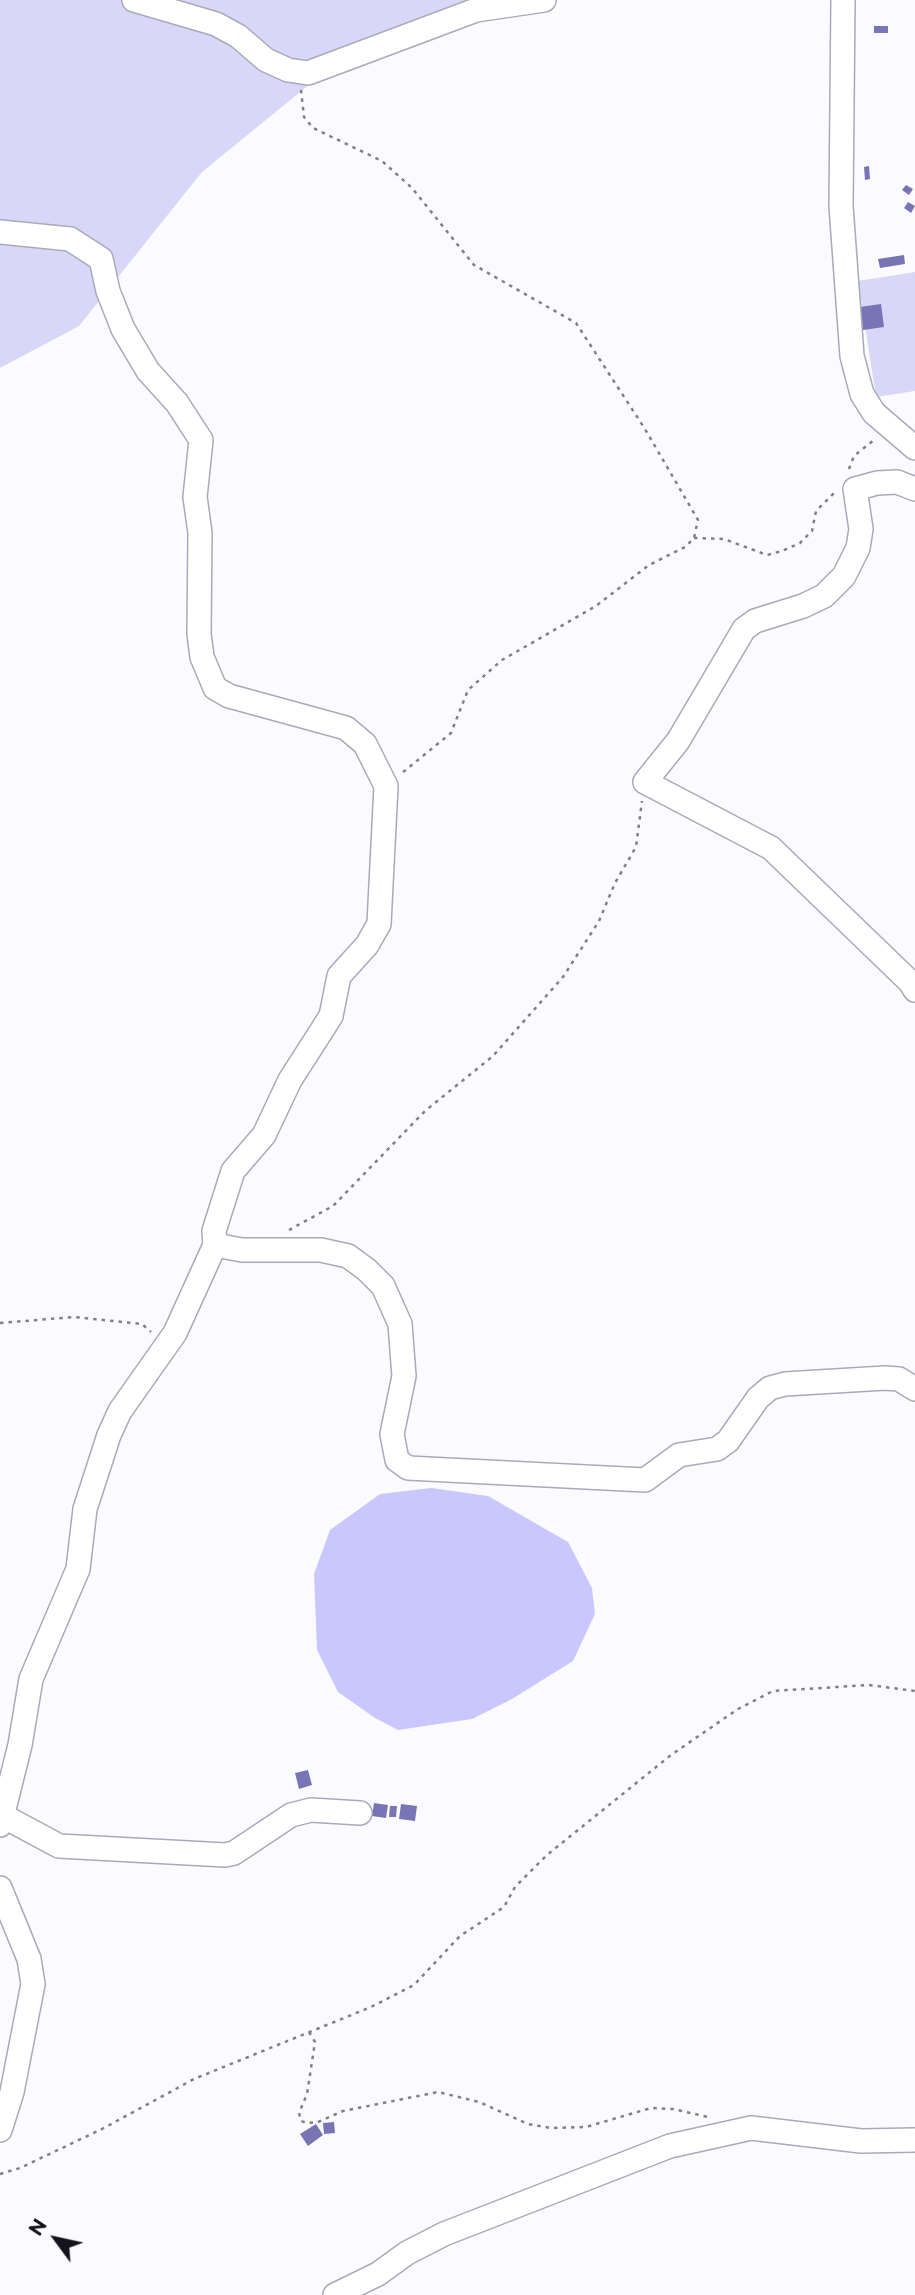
<!DOCTYPE html>
<html>
<head>
<meta charset="utf-8">
<style>
	body { margin:0 }
	#map { position:relative; width:915px; height:2295px; overflow:hidden; background:#fbfbff; font-family:Montserrat,sans-serif }
	canvas { display:block }
	.north { position:absolute; left:21px; top:2204px; width:70px; height:70px; -webkit-text-stroke:5px #fff; paint-order:stroke; rotate:303deg; font-size:19px; font-weight:700; line-height:28px; text-align:center; color:#14131a }
	.north::after { content:''; display:block; margin:auto; width:24px; height:32px; background:#14131a; clip-path:polygon(50% 0,100% 100%,50% 72%,0 100%) }
</style>
</head>
<body>
<div id="map">
<canvas width="915" height="2295"></canvas>
<div class="north">N</div>
</div>
<script>
const c = document.querySelector('canvas').getContext('2d');
c.lineJoin = 'round';
function fill(path, color) { c.fillStyle = color; c.fill(path, 'evenodd'); }
const shape = rows => new Path2D(rows.map(r => 'M' + r).join(''));
function strokePath(path, color, width, dash) { c.strokeStyle = color; c.lineWidth = width; c.lineCap = dash ? 'butt' : 'round'; c.setLineDash(dash || []); c.stroke(path); }
fill(shape([
	[0,0,500,0,332,66,202,172,79,326,0,368],
	[915,272,915,391,876,397,858,281]
]), '#d8d7f7');
fill(shape([
	[431,1488,488,1496,568,1542,592,1588,595,1614,573,1661,512,1699,472,1719,398,1730,375,1718,338,1692,317,1650,314,1574,330,1530,380,1494]
]), '#c9c7fe');
fill(shape([
	[874,26,888,26,888,33,874,33],
	[869,166,870,179,865,180,864,167],
	[906,185,913,189,909,195,902,190],
	[908,202,915,206,911,213,904,208],
	[904,255,905,264,880,268,878,259],
	[881,304,884,327,863,330,860,307],
	[308,1770,312,1785,299,1789,295,1773],
	[374,1803,388,1805,386,1818,372,1816],
	[401,1804,417,1806,415,1821,399,1819],
	[390,1806,397,1806,396,1817,389,1817],
	[334,2122,335,2133,324,2134,323,2123],
	[316,2124,323,2135,308,2146,300,2134]
]), '#7974b4');
const minor = shape([
	[134,0,216,24,238,36,266,60,288,70,308,73,476,10,544,0],
	[843,0,841,206,852,356,862,394,874,413,915,448],
	[0,232,70,239,101,259,108,291,123,329,148,371,177,403,201,440,195,497,200,533,199,634,202,657,215,688,229,696,346,728,365,744,386,786,379,924,367,945,339,976,331,1016,290,1080,264,1135,233,1171,214,1231,215,1245,175,1333,120,1411,109,1435,85,1509,78,1569,31,1679,20,1745,0,1825],
	[915,489,897,482,877,483,855,489,861,529,858,548,844,576,824,596,803,606,755,621,744,629,678,741,645,782,771,848,910,982,915,990],
	[215,1245,242,1250,321,1250,348,1256,367,1270,383,1286,400,1324,404,1376,392,1434,397,1460,408,1468,645,1480,679,1455,717,1449,728,1441,758,1398,770,1388,785,1384,885,1378,899,1379,915,1389],
	[3,1816,59,1846,225,1855,234,1853,291,1815,311,1810,360,1813],
	[0,1888,29,1959,33,1984,12,2092,0,2130],
	[335,2295,378,2274,407,2253,444,2234,670,2146,751,2128,861,2141,915,2140]
]);
strokePath(minor, '#a9a9ba', 26);
strokePath(shape([
	[301,90,304,117,313,128,382,161,412,188,474,265,576,323,645,429,698,520,694,538,685,547,649,565,596,606,502,660,468,690,451,733,402,773],
	[849,469,854,456,874,440],
	[694,538,724,539,767,555,782,551,800,543,812,531,816,511,835,492],
	[289,1230,333,1206,425,1111,493,1056,563,977,599,921,615,883,636,847,642,801],
	[0,1323,74,1317,142,1324,151,1332],
	[309,2032,315,2042,307,2094,299,2113,301,2121,307,2123,318,2122,343,2111,438,2092,479,2102,528,2124,551,2128,586,2127,651,2108,673,2109,708,2117],
	[0,2174,20,2168,102,2129,194,2079,371,2007,414,1985,460,1936,504,1907,515,1887,547,1855,671,1755,738,1709,773,1691,869,1685,915,1691]
]), '#818086', 2.5, [3.5, 5]);
strokePath(minor, '#fff', 23);
</script>
</body>
</html>
